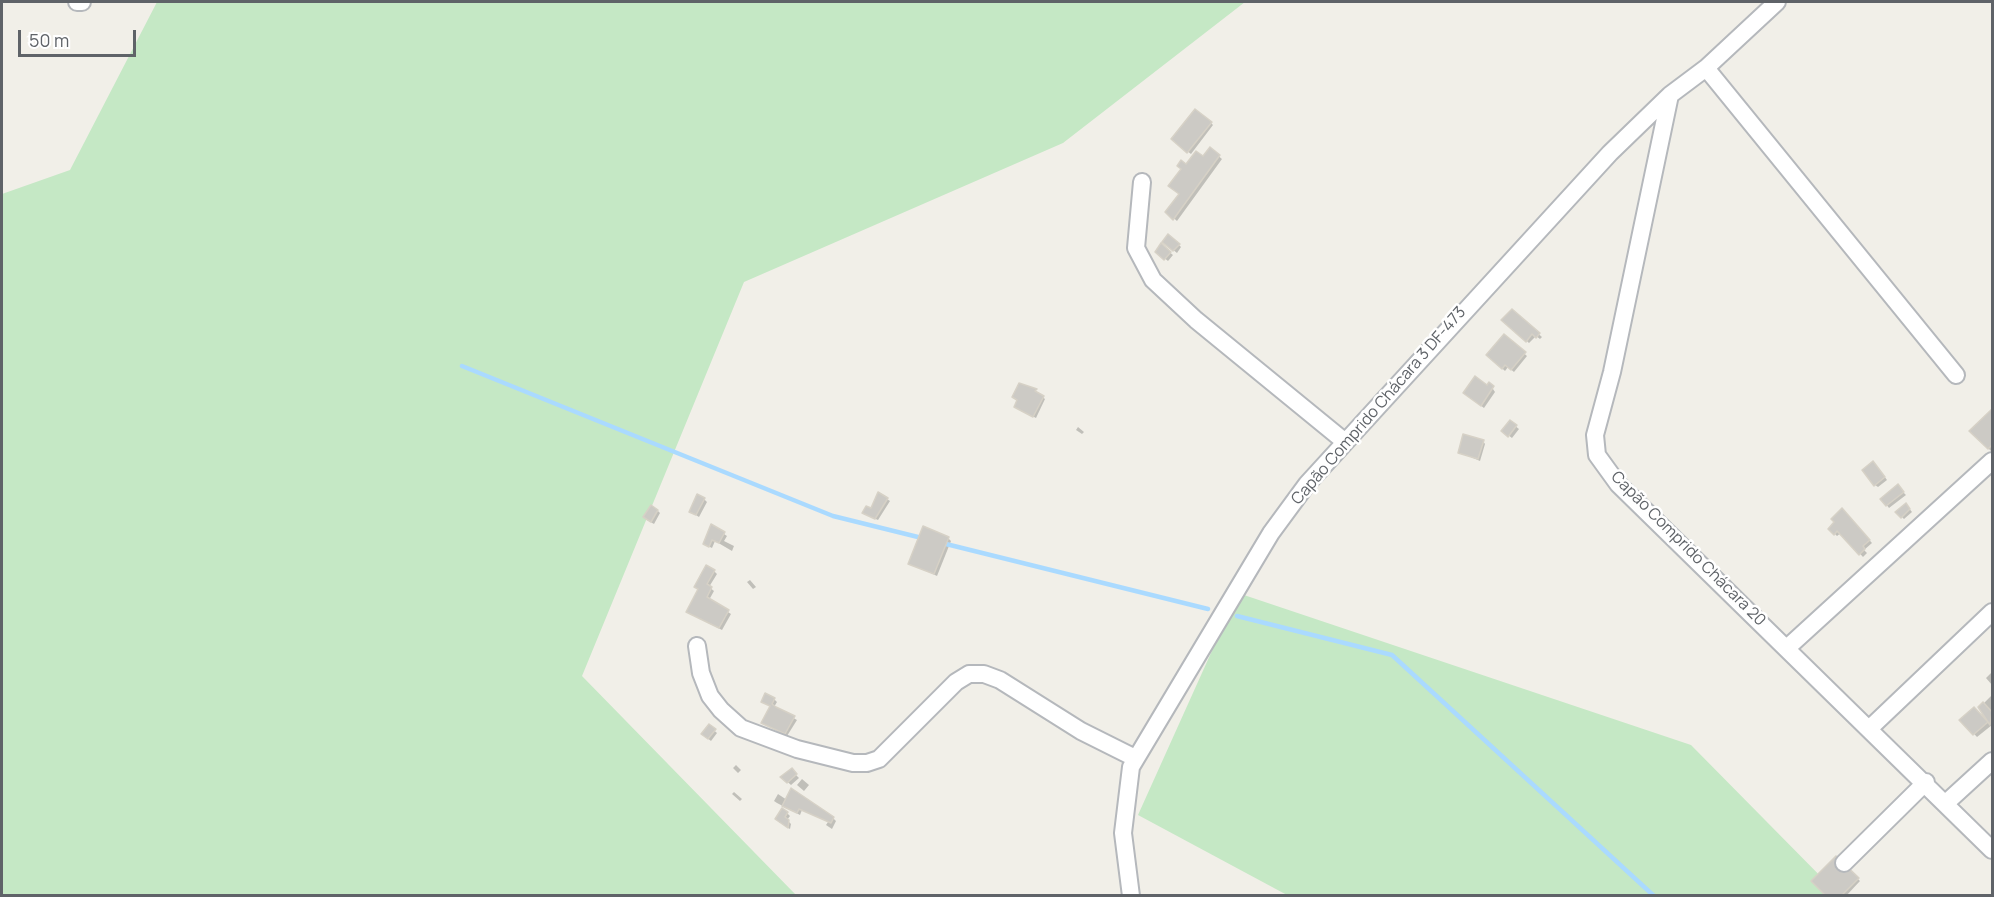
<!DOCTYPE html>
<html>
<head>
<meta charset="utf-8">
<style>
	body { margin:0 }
	#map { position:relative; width:1994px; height:897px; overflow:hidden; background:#f1efe8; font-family:Manrope,sans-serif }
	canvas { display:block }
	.frame { position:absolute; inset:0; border:3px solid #5f6368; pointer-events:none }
	.scale { position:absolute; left:18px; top:30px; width:118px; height:27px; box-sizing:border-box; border:3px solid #5f6368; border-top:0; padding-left:8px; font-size:18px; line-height:21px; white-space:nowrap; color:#5f6368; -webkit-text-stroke:4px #fff; paint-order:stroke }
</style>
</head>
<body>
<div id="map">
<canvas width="1994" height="897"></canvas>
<div class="frame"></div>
<div class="scale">50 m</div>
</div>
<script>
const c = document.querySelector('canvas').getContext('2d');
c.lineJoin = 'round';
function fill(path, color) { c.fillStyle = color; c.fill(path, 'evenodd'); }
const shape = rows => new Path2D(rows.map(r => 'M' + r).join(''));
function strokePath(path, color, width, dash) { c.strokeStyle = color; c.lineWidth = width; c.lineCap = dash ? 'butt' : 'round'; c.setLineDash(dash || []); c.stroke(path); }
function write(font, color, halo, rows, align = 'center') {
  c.font = font + ' Manrope,sans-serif'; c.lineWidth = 5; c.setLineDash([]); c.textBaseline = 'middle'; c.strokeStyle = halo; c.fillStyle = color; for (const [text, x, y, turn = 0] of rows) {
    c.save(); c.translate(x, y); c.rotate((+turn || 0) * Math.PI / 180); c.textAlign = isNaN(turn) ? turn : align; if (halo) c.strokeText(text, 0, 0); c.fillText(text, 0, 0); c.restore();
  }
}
fill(shape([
	[157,2,1245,2,1063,143,744,282,582,676,796,895,2,895,2,194,70,170],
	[1238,593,1691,745,1839,895,1287,895,1138,815]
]), '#c5e8c5');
fill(shape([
	[1211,123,1213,125,1191,154,1175,142],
	[1210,149,1222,159,1177,221,1167,212,1181,195,1186,166,1203,158],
	[1166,244,1179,245,1181,247,1177,253],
	[1162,246,1173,255,1168,261,1157,252],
	[1512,311,1542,337,1540,339,1536,336,1529,343,1504,320],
	[1504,336,1527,356,1514,372,1508,367,1505,371,1488,355],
	[1491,386,1495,392,1484,408,1468,396],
	[1033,389,1045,399,1036,418,1015,407],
	[1992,411,1992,450,1991,451,1971,431],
	[1510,422,1519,429,1512,438,1503,431],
	[1078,427,1084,432,1082,434,1076,430],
	[1483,441,1485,444,1480,461,1459,452],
	[1876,465,1887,480,1878,487,1875,485],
	[1897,486,1906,495,1889,508,1882,499],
	[704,499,707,502,699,517,691,512],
	[887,499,890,501,878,520,867,515],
	[1908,507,1912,512,1904,519,1897,512],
	[1842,510,1872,543,1864,550,1867,553,1863,557,1841,533,1837,536,1830,529],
	[658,511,660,513,654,524,647,520],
	[712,526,727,536,724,541,734,546,732,551,715,541,712,548,708,546],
	[948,538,951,541,937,576,910,563],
	[714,571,717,574,709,587,714,591,709,600,731,614,722,630,691,614,700,590],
	[750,580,756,587,753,589,747,582],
	[1992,672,1992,685,1986,678],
	[1992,695,1992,725,1977,737,1961,720,1983,719,1987,715,1980,707],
	[774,699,777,702,774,707,797,720,787,736,766,725,771,707,762,701],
	[709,726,717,733,711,741,706,737],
	[736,765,741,770,738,773,733,768],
	[791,770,799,778,791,785,782,777],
	[802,779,809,785,804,791,797,785],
	[734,792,742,799,740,801,732,794],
	[778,794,787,800,833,818,836,821,832,829,826,825,828,822,820,818,802,810,800,815,777,803,774,801],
	[787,813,790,816,787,820,791,824,790,829,779,822],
	[1836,858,1860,881,1846,896,1828,896]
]), '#0003');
strokePath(shape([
	[462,366,833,516,922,538],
	[942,543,1208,609],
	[1237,616,1392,655,1654,896]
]), '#aadaff', 4.5);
const building = shape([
	[1195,109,1212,122,1187,153,1171,139,1195,109],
	[1210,147,1220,155,1173,220,1165,212,1179,194,1168,186,1181,169,1177,166,1181,160,1186,164,1196,151,1203,156,1210,147],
	[1168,234,1180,244,1173,251,1162,242,1168,234],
	[1161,243,1171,252,1164,260,1155,252,1161,243],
	[1512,309,1540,333,1536,338,1532,334,1526,342,1501,320,1512,309],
	[1504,334,1526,352,1511,370,1505,365,1502,369,1486,355,1504,334],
	[1475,376,1487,385,1489,382,1494,386,1481,406,1463,393,1475,376],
	[1019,383,1037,389,1035,391,1044,396,1033,417,1014,407,1017,400,1012,397,1019,383],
	[1992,409,1992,445,1988,449,1969,431,1992,409],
	[1510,420,1517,425,1508,437,1501,431,1510,420],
	[1463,434,1484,440,1478,459,1458,453,1463,434],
	[1873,461,1885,477,1874,486,1862,470,1873,461],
	[1898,484,1904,492,1886,506,1880,499,1898,484],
	[878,492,888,498,875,519,862,513,866,506,871,508,878,492],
	[697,494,705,498,696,515,689,512,697,494],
	[1906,503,1910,509,1901,518,1895,512,1906,503],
	[651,505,658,510,651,522,643,517,651,505],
	[1842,508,1870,540,1863,546,1865,549,1859,555,1837,531,1834,535,1828,529,1834,522,1831,519,1842,508],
	[711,524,725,532,719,543,712,540,709,547,703,544,711,524],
	[923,526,949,537,934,574,908,564,923,526],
	[706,565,715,570,707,584,712,587,707,597,729,610,719,628,686,612,698,589,694,587,706,565],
	[765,693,775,698,772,704,776,707,795,716,785,734,761,723,770,706,761,702,765,693],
	[1983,702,1992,712,1990,725,1978,707,1983,702],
	[1974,707,1988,722,1973,735,1959,720,1974,707],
	[709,724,716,729,708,739,701,734,709,724],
	[792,768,797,774,787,783,780,777,792,768],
	[791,788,834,817,831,823,799,809,797,813,782,806,791,788],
	[782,808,788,812,785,817,789,820,788,828,775,819,782,808],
	[1836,856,1859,878,1841,896,1826,896,1811,881,1836,856]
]);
fill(building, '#cccac5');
strokePath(building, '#d6d1c6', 1.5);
const minor = shape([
	[77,2,82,2],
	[1706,68,1956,375],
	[1670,95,1612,372,1595,435,1597,455,1618,484,1992,850],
	[1142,182,1136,248,1153,280,1196,320,1344,441],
	[697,646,701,673,710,696,721,710,741,728,797,749,853,763,867,763,879,759,956,682,969,674,984,674,1000,680,1081,731,1135,758],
	[1787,648,1992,461],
	[1870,728,1992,612],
	[1946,803,1992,761],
	[1844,863,1926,782],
	[1131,896,1123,833,1131,767,1271,533,1307,484,1610,153,1670,95,1706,68,1777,2]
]);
strokePath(minor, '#b5b8bc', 20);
strokePath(minor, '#fff', 16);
write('16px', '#5f6368', '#fff', [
	["Capão Comprido Chácara 3 DF-473",1379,406,-49],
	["Capão Comprido Chácara 20",1688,549,45]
]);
</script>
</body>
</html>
